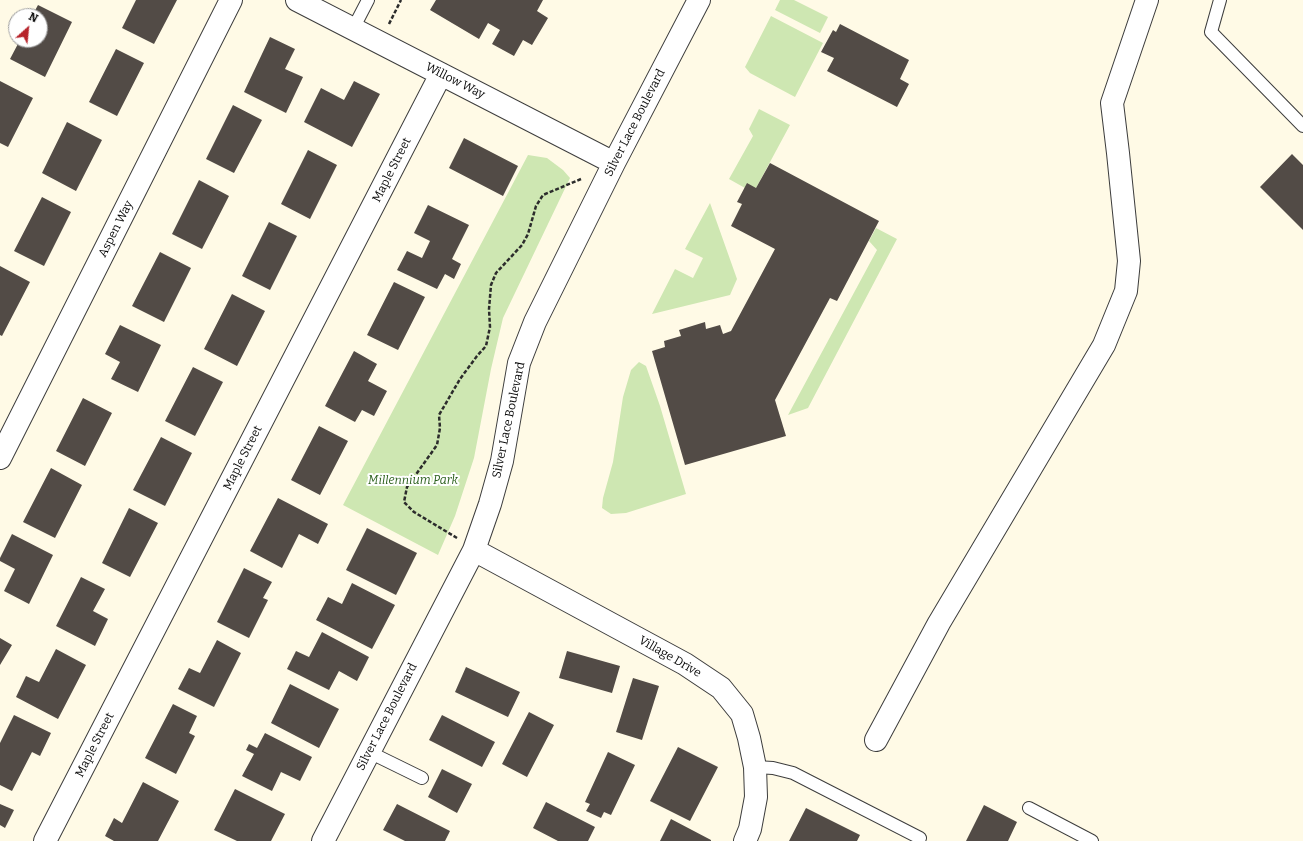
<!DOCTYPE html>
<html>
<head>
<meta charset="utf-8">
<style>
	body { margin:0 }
	#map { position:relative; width:1303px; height:841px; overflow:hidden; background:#fffae6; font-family:Bitter,serif }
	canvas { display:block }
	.north { position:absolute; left:8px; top:8px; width:40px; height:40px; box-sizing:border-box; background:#fff; border:1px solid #9d9d9d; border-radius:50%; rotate:27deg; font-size:11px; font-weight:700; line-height:16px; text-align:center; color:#0a0a0a }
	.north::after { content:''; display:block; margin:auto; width:14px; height:18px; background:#b7242b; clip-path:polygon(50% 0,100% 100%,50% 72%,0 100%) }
</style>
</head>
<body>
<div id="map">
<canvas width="1303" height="841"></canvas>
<div class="north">N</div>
</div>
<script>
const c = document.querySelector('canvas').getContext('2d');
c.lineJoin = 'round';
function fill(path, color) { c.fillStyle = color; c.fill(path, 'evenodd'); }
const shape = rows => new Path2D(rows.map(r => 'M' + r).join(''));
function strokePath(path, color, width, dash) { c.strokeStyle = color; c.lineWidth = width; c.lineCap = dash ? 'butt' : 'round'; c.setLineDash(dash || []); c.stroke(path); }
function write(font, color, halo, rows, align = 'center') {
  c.font = font + ' Bitter,serif'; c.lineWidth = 4; c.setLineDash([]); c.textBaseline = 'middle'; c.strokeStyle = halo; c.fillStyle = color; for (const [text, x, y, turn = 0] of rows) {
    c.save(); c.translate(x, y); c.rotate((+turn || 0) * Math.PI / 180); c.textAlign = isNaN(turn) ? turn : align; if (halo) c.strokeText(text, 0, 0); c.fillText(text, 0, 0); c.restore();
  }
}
fill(shape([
	[780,0,794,0,828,17,820,33,775,10],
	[771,16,823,43,795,97,750,73,745,67],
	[759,109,790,125,756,188,745,188,729,179,753,136,749,129],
	[528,155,547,158,563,170,570,178,503,318,491,369,474,458,455,516,438,555,343,505],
	[710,203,737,279,730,295,652,314,675,269,693,278,703,258,685,249],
	[876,228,897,239,808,408,788,415,877,250,869,241],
	[639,362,646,366,660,406,686,494,626,513,611,514,602,508,603,498,613,462,623,397,631,370]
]), '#cee7b2');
fill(shape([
	[136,0,177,0,154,44,122,28],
	[436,0,543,0,537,11,548,18,532,45,523,40,514,56,492,44,500,30,488,23,479,39,430,10],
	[38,5,72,22,45,77,10,59,20,40,40,40,40,16,32,16],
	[840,24,909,60,900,79,909,84,897,107,827,71,834,58,821,52,833,30,836,32],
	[270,37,295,49,285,69,303,77,286,113,244,92],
	[116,49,144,63,117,116,89,102],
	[0,81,33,98,8,147,0,143],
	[354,81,380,94,352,147,304,122,321,88,344,100],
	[233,105,262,120,234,173,206,159],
	[67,122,102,140,76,191,42,173],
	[464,138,518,166,503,196,449,168],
	[308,150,337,165,310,219,281,204],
	[1292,154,1303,165,1303,230,1260,187],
	[770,163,879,221,837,301,830,298,775,400,786,436,685,465,652,351,665,347,664,341,681,336,679,330,705,322,706,329,720,325,723,334,731,331,775,249,731,226,742,204,737,202,747,183,756,188],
	[199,180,229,196,202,249,172,234],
	[42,197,71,212,44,266,14,251],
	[428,205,469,225,452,259,461,264,454,279,445,274,437,289,397,270,407,251,422,258,430,241,414,233],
	[269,222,297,236,270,290,242,276],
	[160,252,191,268,164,322,132,306],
	[0,266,30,282,2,336,0,335],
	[394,282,425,297,398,350,367,335],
	[232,294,265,311,237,366,204,349],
	[120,325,161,345,138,392,111,379,120,362,105,354],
	[354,351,377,364,368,381,387,391,374,416,362,410,355,422,325,406],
	[193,367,223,382,195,436,165,421],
	[83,398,112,413,85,466,56,451],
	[319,426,348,441,320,495,291,480],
	[161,437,192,453,165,506,133,490],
	[51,468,82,485,55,538,23,522],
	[278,498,328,524,318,544,299,534,282,568,250,551],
	[129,508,158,523,130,577,102,563],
	[367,528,417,553,396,595,346,570],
	[12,534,53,555,29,604,4,591,15,569,0,561,0,558],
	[244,568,272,582,263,598,268,600,249,638,217,622],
	[81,577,105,589,93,611,108,619,95,646,56,626],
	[352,583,395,605,372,649,316,620,328,597,342,604],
	[322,632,369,657,357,681,339,671,329,690,287,669,296,651,309,657],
	[0,638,12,645,0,665],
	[217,640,241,653,214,707,178,689,189,668,200,673],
	[56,649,86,665,58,719,16,697,26,676,39,682],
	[567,651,620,666,612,693,559,678],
	[466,667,520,692,508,717,455,692],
	[633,678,659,686,642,740,616,732],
	[290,684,339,709,319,748,271,723],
	[173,704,197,716,189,733,195,736,176,774,145,758],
	[529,712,554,725,527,777,502,764],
	[14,715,51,733,40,756,32,752,12,791,0,785,0,743],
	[442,715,495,742,482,767,429,740],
	[265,733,312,757,300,781,281,772,272,791,242,776,254,754,246,750,249,744,257,748],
	[678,747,718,767,690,821,650,801],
	[608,752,635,765,611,815,604,812,601,818,586,811,590,804,585,802],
	[442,769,472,784,457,813,428,797],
	[143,782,179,801,158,841,114,841,105,836,114,818,122,823],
	[235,789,285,814,271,841,237,841,214,830],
	[546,802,595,827,588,841,558,841,533,828],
	[0,804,14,810,5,828,0,825],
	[397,804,450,831,445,841,405,841,383,830],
	[984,805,1017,822,1008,841,966,841],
	[806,808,860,835,857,841,789,841],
	[671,819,711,840,711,841,660,841]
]), '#524b46');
const lane = shape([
	[1220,0,1211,32,1303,126],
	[353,29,368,0],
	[369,752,422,778],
	[755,767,773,768,793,773,920,838],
	[1029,808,1092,841]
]);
const street = shape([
	[297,0,614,163],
	[0,458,231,0],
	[474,550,685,664,721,688,742,714,749,738,755,767,756,797,750,829,745,841],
	[876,740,939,623,1104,345,1126,291,1129,261,1118,153,1112,103,1147,0],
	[45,841,441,74],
	[323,841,474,550,490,504,502,461,519,363,535,322,614,163,699,0]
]);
strokePath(lane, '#3d3d3d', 14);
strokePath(street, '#3d3d3d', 24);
strokePath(shape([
	[389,24,401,0],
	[457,538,414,512,404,502,407,487,437,445,440,428,439,415,460,379,477,356,486,346,490,327,489,309,491,285,496,273,522,245,528,234,536,206,543,195,581,179]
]), '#2c2c2c', 2.5, [4, 2]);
strokePath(lane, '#fff', 12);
strokePath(street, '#fff', 22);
write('12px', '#0a0a0a', '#fff', [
	["Willow Way",455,81,27],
	["Silver Lace Boulevard",635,123,-63],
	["Maple Street",392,170,-63],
	["Aspen Way",116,229,-63],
	["Silver Lace Boulevard",509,420,-78],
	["Maple Street",243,458,-63],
	["Village Drive",670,657,30],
	["Silver Lace Boulevard",387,717,-63],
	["Maple Street",95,745,-63]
]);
write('italic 12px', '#2a5f1c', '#fff', [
	["Millennium Park",413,481]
]);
</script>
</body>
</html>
